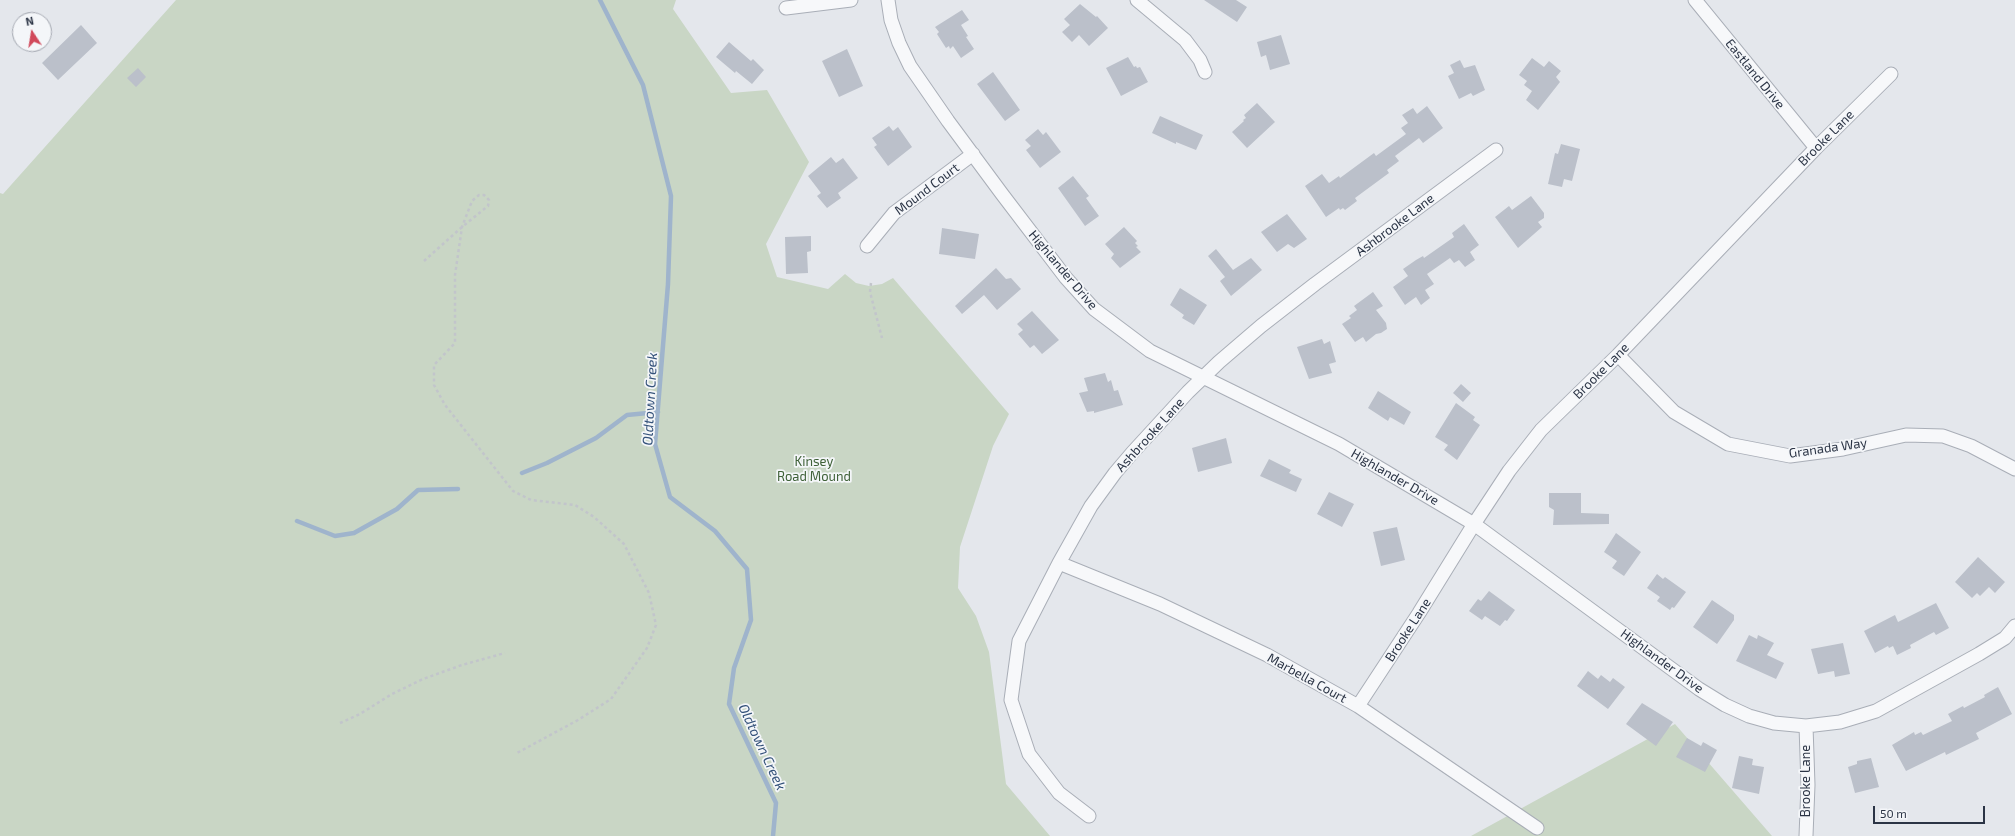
<!DOCTYPE html>
<html>
<head>
<meta charset="utf-8">
<style>
	body { margin:0 }
	#map { position:relative; width:2015px; height:836px; overflow:hidden; background:#e4e7ec; font-family:"Exo 2",sans-serif }
	canvas { display:block }
	.north { position:absolute; left:12px; top:12px; width:40px; height:40px; box-sizing:border-box; background:#f4f6f9; border:1px solid #a4a8b1; border-radius:50%; rotate:348deg; font-size:11px; font-weight:700; line-height:16px; text-align:center; color:#2b3445 }
	.north::after { content:''; display:block; margin:auto; width:14px; height:18px; background:#d1495b; clip-path:polygon(50% 0,100% 100%,50% 72%,0 100%) }
	.scale { position:absolute; left:1873px; top:806px; width:112px; height:18px; box-sizing:border-box; border:2px solid #2b3445; border-top:0; padding-left:5px; font-size:12px; line-height:14px; white-space:nowrap; color:#2b3445; -webkit-text-stroke:3px #f4f6f9; paint-order:stroke }
</style>
</head>
<body>
<div id="map">
<canvas width="2015" height="836"></canvas>
<div class="north">N</div>
<div class="scale">50 m</div>
</div>
<script>
const c = document.querySelector('canvas').getContext('2d');
c.lineJoin = 'round';
function fill(path, color) { c.fillStyle = color; c.fill(path, 'evenodd'); }
const shape = rows => new Path2D(rows.map(r => 'M' + r).join(''));
function strokePath(path, color, width, dash) { c.strokeStyle = color; c.lineWidth = width; c.lineCap = dash ? 'butt' : 'round'; c.setLineDash(dash || []); c.stroke(path); }
function write(font, color, halo, rows, align = 'center') {
  c.font = font + ' "Exo 2",sans-serif'; c.lineWidth = 3.5; c.setLineDash([]); c.textBaseline = 'middle'; c.strokeStyle = halo; c.fillStyle = color; for (const [text, x, y, turn = 0] of rows) {
    c.save(); c.translate(x, y); c.rotate((+turn || 0) * Math.PI / 180); c.textAlign = isNaN(turn) ? turn : align; if (halo) c.strokeText(text, 0, 0); c.fillText(text, 0, 0); c.restore();
  }
}
fill(shape([
	[176,0,676,0,673,9,731,93,767,90,809,162,766,244,777,277,828,289,845,274,856,283,869,286,882,284,893,278,1009,414,993,446,960,547,958,588,976,616,989,652,1006,784,1050,836,0,836,0,193,3,194],
	[1675,724,1772,836,1471,836]
]), '#c9d6c5');
strokePath(shape([
	[600,0,643,85,671,196,668,284,655,444,670,497,715,531,747,569,751,620,734,668,729,704,776,803,773,836],
	[522,473,547,463,596,438,627,415,658,412],
	[297,521,335,536,354,533,397,509,418,490,458,489]
]), '#9fb4cc', 4.5);
fill(shape([
	[1204,0,1236,0,1247,7,1237,22],
	[1080,4,1096,17,1097,16,1108,28,1089,46,1079,35,1072,42,1062,32,1070,25,1064,19],
	[962,10,969,20,961,25,968,36,966,37,974,49,961,58,953,46,950,49,949,46,946,48,937,34,939,32,935,27],
	[81,25,97,43,58,80,42,63],
	[1281,35,1290,64,1270,70,1266,55,1261,57,1257,42],
	[729,42,751,61,753,59,764,70,752,84,736,71,735,73,716,57],
	[847,49,863,86,839,97,822,61],
	[1128,57,1134,67,1136,66,1137,68,1140,67,1148,82,1121,96,1106,68],
	[1532,58,1544,67,1549,61,1561,71,1556,77,1560,82,1538,110,1526,100,1532,91,1524,85,1527,81,1519,75],
	[1460,60,1464,68,1475,65,1485,90,1473,96,1471,93,1459,99,1448,76,1454,73,1450,65],
	[138,68,146,77,136,87,127,78],
	[993,72,1020,110,1005,121,977,84],
	[1257,103,1275,122,1247,148,1232,132,1244,121,1243,120,1246,118,1244,115],
	[1427,106,1443,128,1423,143,1419,138,1395,156,1399,161,1387,170,1389,173,1355,198,1357,201,1345,210,1343,208,1340,210,1339,208,1326,217,1305,186,1322,174,1329,183,1339,176,1340,178,1374,153,1376,156,1406,134,1401,128,1408,123,1402,115,1413,108,1417,114],
	[1160,116,1203,135,1196,150,1176,142,1176,144,1152,133],
	[889,126,893,131,898,127,912,147,888,166,874,147,877,145,872,138],
	[1038,129,1043,135,1046,132,1061,152,1040,168,1026,150,1031,146,1025,140],
	[1561,144,1580,149,1572,181,1564,179,1562,187,1548,184,1555,153,1558,154],
	[831,157,836,163,843,158,858,178,838,193,841,198,827,208,817,196,821,193,808,176],
	[1073,176,1089,196,1086,198,1099,216,1085,226,1058,188],
	[1531,196,1544,213,1544,218,1538,222,1542,227,1518,248,1495,217,1509,206,1512,210],
	[1287,214,1307,239,1294,248,1288,244,1277,252,1261,232],
	[1464,224,1479,245,1470,252,1475,260,1465,267,1459,260,1454,263,1450,258,1427,274,1434,284,1425,290,1430,298,1421,305,1416,297,1405,305,1393,287,1408,276,1403,269,1416,260,1423,256,1424,258,1454,237,1452,233],
	[1124,227,1137,241,1135,243,1138,246,1136,247,1141,252,1120,268,1111,258,1114,254,1105,244],
	[942,228,979,234,975,259,939,254],
	[811,236,811,251,807,252,808,273,786,274,785,237],
	[1216,249,1233,270,1251,258,1262,270,1231,296,1220,281,1225,277,1208,256],
	[996,268,1006,279,1011,278,1021,289,997,310,984,295,962,314,955,306],
	[1180,288,1207,305,1194,325,1182,318,1184,315,1170,305],
	[1373,292,1383,306,1376,310,1386,323,1387,329,1381,333,1376,334,1366,342,1363,337,1355,342,1342,324,1351,318,1349,316,1357,310,1354,306],
	[1032,311,1059,340,1042,354,1034,345,1030,348,1018,334,1023,330,1017,324],
	[1322,339,1324,344,1330,341,1336,362,1329,364,1332,373,1309,379,1297,347],
	[1105,373,1108,382,1111,380,1114,391,1118,390,1123,405,1094,413,1094,411,1087,412,1079,393,1088,391,1084,378],
	[1461,384,1471,393,1463,402,1453,393],
	[1378,391,1411,412,1404,425,1390,417,1388,421,1368,408],
	[1456,403,1475,417,1473,420,1480,425,1457,460,1444,450,1448,445,1435,437],
	[1226,438,1232,463,1198,472,1192,448],
	[1269,459,1291,470,1289,473,1302,479,1296,492,1260,476],
	[1329,492,1354,504,1342,527,1317,514],
	[1549,493,1581,493,1581,513,1609,514,1609,524,1553,525,1554,510,1549,507],
	[1397,527,1405,560,1381,566,1373,532],
	[1616,533,1641,552,1624,576,1612,568,1617,561,1604,552],
	[1978,557,2005,582,1995,593,1989,587,1980,596,1977,593,1972,598,1955,582],
	[1657,574,1663,579,1665,577,1686,592,1674,608,1672,607,1670,610,1657,601,1660,597,1647,588],
	[1489,591,1515,610,1507,621,1505,620,1500,626,1485,616,1482,620,1469,611,1478,599,1481,601],
	[1712,600,1734,615,1734,620,1717,644,1693,627],
	[1936,603,1949,628,1936,635,1934,632,1910,645,1911,648,1897,655,1893,646,1889,648,1888,646,1875,653,1864,631,1895,615,1898,622],
	[1749,635,1757,639,1758,635,1774,643,1767,655,1784,663,1776,679,1736,661],
	[1843,643,1850,674,1835,677,1834,671,1818,674,1811,649],
	[1588,671,1598,679,1601,675,1610,682,1613,678,1625,687,1608,709,1577,686],
	[1998,687,2012,714,1976,733,1979,739,1946,755,1945,752,1906,771,1892,745,1914,732,1915,735,1921,732,1923,735,1952,721,1948,714,1963,706,1964,708,1985,697,1984,695],
	[1642,703,1673,722,1656,746,1626,724],
	[1687,738,1701,746,1703,742,1717,750,1705,772,1676,757],
	[1739,756,1753,759,1752,765,1764,767,1759,794,1732,788],
	[1871,758,1879,787,1855,793,1848,767,1857,764,1857,761]
]), '#bbc0ca');
const street = shape([
	[888,0,891,20,899,43,910,66,948,121,1002,194,1066,278,1094,309,1150,351,1339,444,1474,524,1699,689,1725,705,1749,716,1774,723,1806,726,1840,722,1876,711,1979,654,2005,638,2015,626],
	[1137,0,1185,40,1200,60,1205,72],
	[1695,0,1816,148],
	[786,8,851,0],
	[867,246,894,213,973,154],
	[1618,355,1674,412,1728,444,1790,456,1843,449,1906,435,1943,436,1971,446,2015,469],
	[1059,563,1160,604,1267,655,1358,706,1537,828],
	[1358,706,1419,613,1474,524,1509,471,1541,430,1618,355,1816,148,1891,74],
	[1089,816,1059,793,1029,754,1011,700,1019,641,1059,563,1091,506,1115,473,1132,453,1188,392,1219,362,1261,326,1315,284,1496,150],
	[1806,836,1808,785,1806,726]
]);
strokePath(street, '#a9aeb7', 15);
strokePath(shape([
	[424,261,462,227,488,206,489,200,484,195,479,195,472,201,462,227,455,275,455,343,434,365,434,385,445,405,513,491,531,500,575,505,594,517,624,544,649,593,656,625,647,648,611,699,578,720,517,753],
	[871,283,870,292,882,338],
	[340,723,360,714,392,694,423,679,462,665,505,653]
]), '#c2c5cb', 2.5, [3, 3]);
strokePath(street, '#f7f8fa', 13);
write('13px', '#2b3445', '#f4f6f9', [
	["Eastland Drive",1755,74,51],
	["Brooke Lane",1826,138,-45],
	["Mound Court",927,189,-37],
	["Ashbrooke Lane",1395,225,-37],
	["Highlander Drive",1063,270,50],
	["Brooke Lane",1601,371,-45],
	["Ashbrooke Lane",1150,435,-48],
	["Granada Way",1828,448,-8],
	["Highlander Drive",1395,477,30],
	["Brooke Lane",1408,630,-57],
	["Highlander Drive",1662,661,36],
	["Marbella Court",1307,678,29],
	["Brooke Lane",1806,781,-90]
]);
write('13px', '#3f6138', '#f4f6f9', [
	["Kinsey",814,462],
	["Road Mound",814,477]
]);
write('italic 14px', '#34527a', '#f4f6f9', [
	["Oldtown Creek",650,399,-87],
	["Oldtown Creek",762,747,65]
]);
</script>
</body>
</html>
